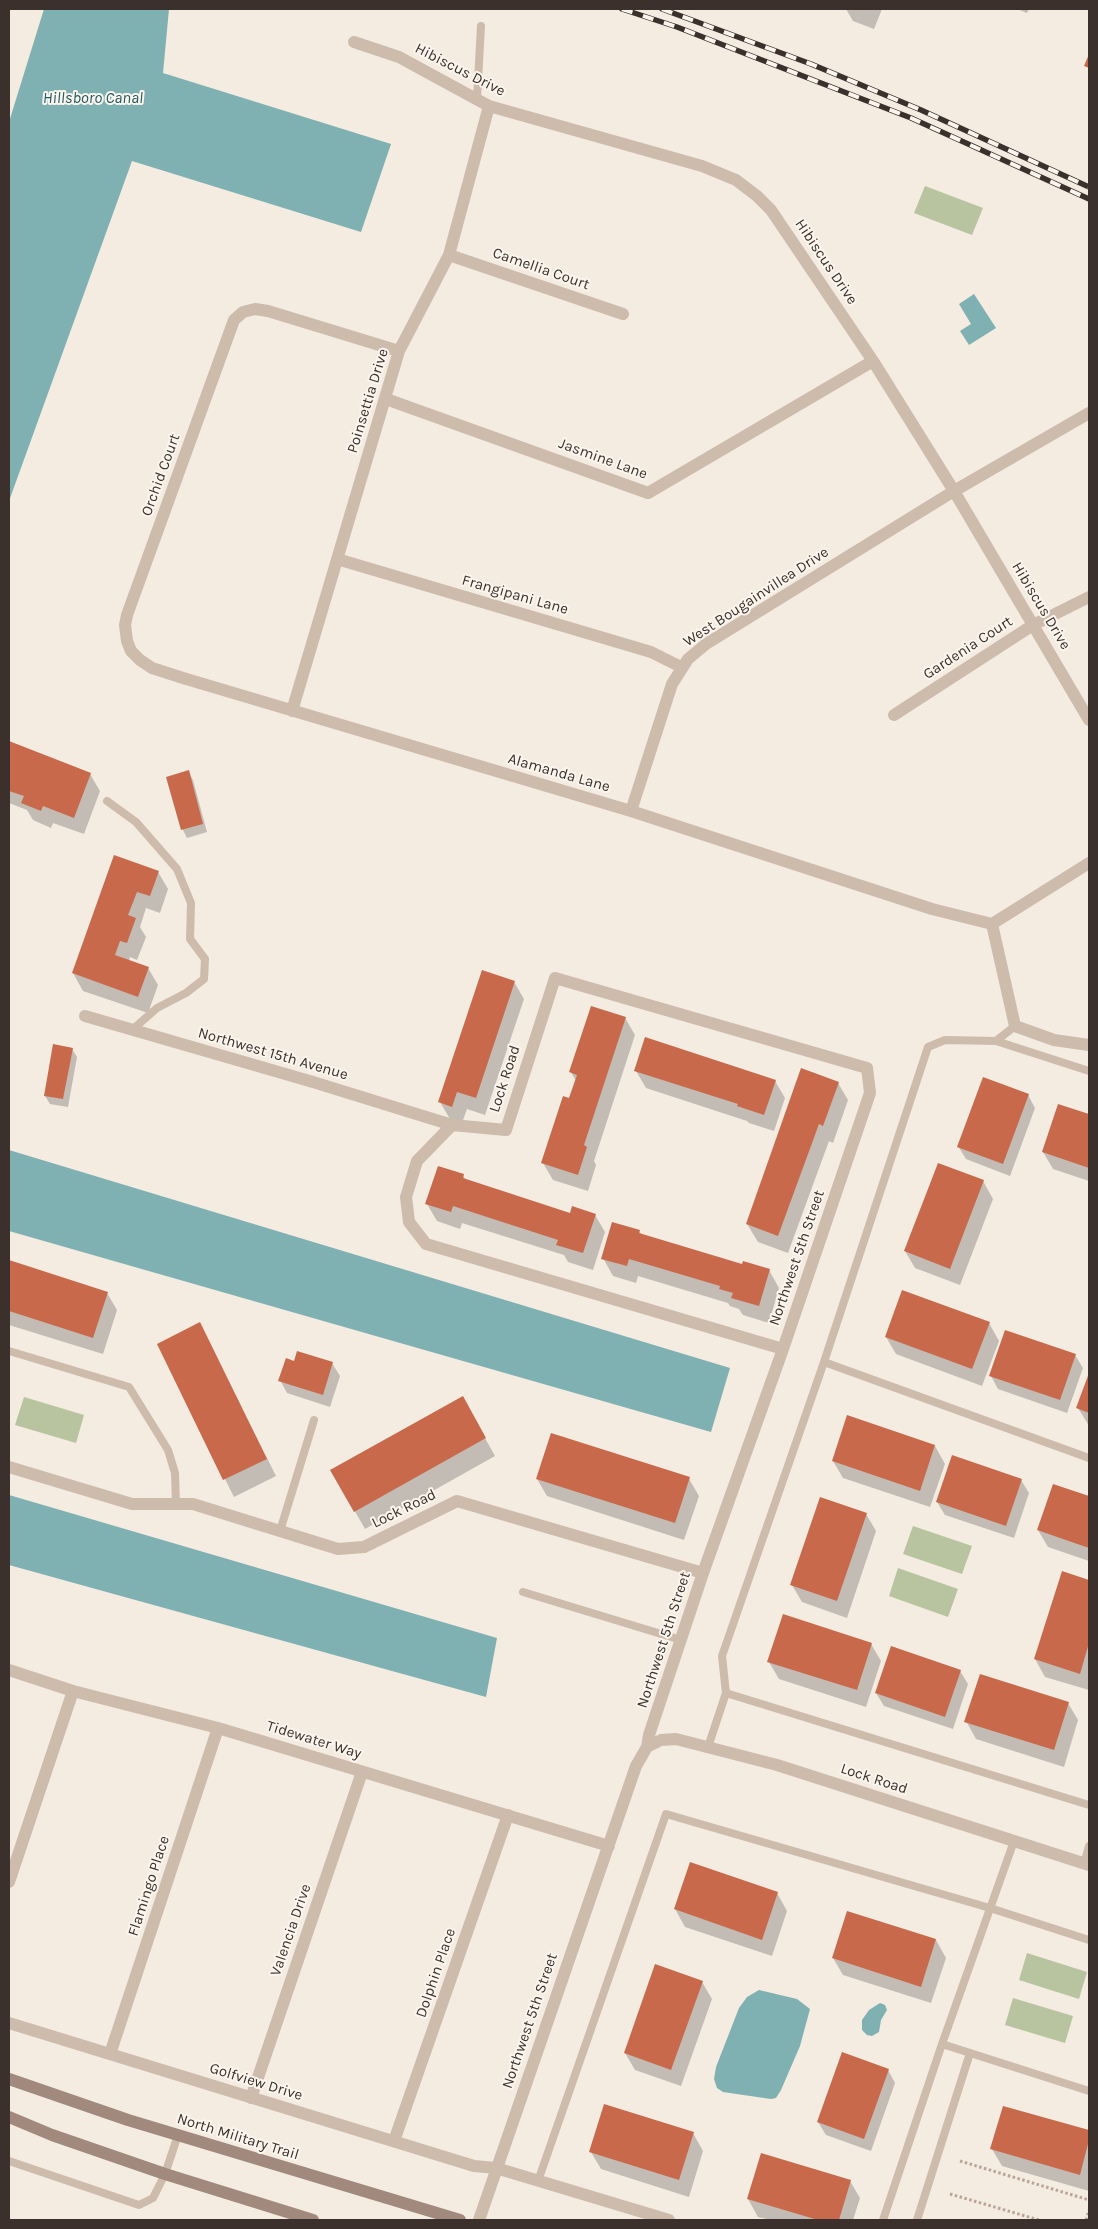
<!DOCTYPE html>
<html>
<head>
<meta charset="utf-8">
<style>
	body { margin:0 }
	#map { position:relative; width:1098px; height:2229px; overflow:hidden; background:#f4ebe1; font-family:Karla,sans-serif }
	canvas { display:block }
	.frame { position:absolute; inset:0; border:10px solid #3b302b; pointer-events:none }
</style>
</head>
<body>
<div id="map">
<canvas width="1098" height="2229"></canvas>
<div class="frame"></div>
</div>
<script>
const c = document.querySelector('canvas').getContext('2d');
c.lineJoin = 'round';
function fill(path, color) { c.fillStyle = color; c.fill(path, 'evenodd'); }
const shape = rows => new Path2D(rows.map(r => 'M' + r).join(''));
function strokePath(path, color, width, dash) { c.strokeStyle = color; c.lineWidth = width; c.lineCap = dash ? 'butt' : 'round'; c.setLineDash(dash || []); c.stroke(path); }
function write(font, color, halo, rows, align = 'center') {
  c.font = font + ' Karla,sans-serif'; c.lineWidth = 4; c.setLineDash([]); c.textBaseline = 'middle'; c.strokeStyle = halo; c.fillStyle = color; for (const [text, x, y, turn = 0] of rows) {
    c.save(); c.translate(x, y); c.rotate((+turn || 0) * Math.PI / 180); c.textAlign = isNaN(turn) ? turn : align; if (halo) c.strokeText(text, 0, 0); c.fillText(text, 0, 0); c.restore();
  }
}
fill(shape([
	[925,186,983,208,972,235,914,213],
	[24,1397,84,1415,76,1443,15,1425],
	[913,1526,972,1546,962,1574,903,1554],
	[898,1568,958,1589,948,1617,889,1596],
	[1027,1953,1087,1972,1079,1999,1019,1980],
	[1013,1998,1073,2016,1065,2043,1005,2025]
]), '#b8c4a0');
fill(shape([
	[44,9,169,9,163,73,391,144,361,232,132,161,9,501,9,122],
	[974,294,996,328,969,345,960,331,971,324,959,304],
	[9,1150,730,1368,711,1432,9,1231],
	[9,1495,497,1638,486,1697,9,1565],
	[759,1990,797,1999,810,2009,800,2046,781,2090,776,2098,771,2099,723,2092,717,2088,714,2079,716,2067,739,2008,747,1997],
	[880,2003,885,2005,887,2010,881,2020,879,2032,872,2036,867,2035,862,2030,862,2020,869,2010]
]), '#7fb0b2');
fill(shape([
	[846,9,882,9,874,29,853,21],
	[1017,9,1029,9,1027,13],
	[9,743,90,774,100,791,84,834,53,823,51,828,33,820,27,810,9,803],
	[188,772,193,780,207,832,187,838,183,830,168,778],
	[114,856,158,872,168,889,160,913,146,908,140,927,146,937,137,960,130,957,129,961,148,968,158,985,148,1013,83,991,73,973],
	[514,982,524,999,485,1115,467,1109,462,1123,450,1119,440,1102],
	[625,1018,635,1035,594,1161,596,1165,588,1191,553,1180,543,1163,576,1081,571,1072],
	[72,1049,77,1057,68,1107,50,1104,45,1096],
	[636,1071,775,1081,785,1098,774,1131,749,1123,747,1121,646,1088],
	[838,1083,848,1100,833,1143,829,1141,788,1253,758,1242,747,1224],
	[1028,1095,1035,1108,1010,1176,966,1159,958,1146],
	[1058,1105,1089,1115,1089,1181,1053,1169,1043,1152],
	[463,1175,466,1181,571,1215,595,1215,605,1232,593,1270,568,1262,564,1255,462,1223,460,1229,437,1221,427,1204],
	[983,1181,993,1199,960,1285,915,1268,905,1251],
	[639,1231,642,1235,742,1265,769,1270,779,1288,769,1323,743,1315,739,1309,730,1306,728,1303,638,1276,636,1283,613,1276,603,1258],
	[9,1261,107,1293,117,1310,103,1354,9,1325],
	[989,1323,999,1341,982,1386,896,1354,886,1337],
	[200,1324,276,1476,234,1497,158,1345],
	[1075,1355,1083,1368,1067,1413,998,1389,991,1376],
	[332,1363,340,1376,330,1407,287,1393,280,1380],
	[1089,1376,1089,1426,1078,1408],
	[472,1415,495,1456,365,1529,332,1471],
	[848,1417,935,1446,945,1464,930,1507,843,1478,833,1461],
	[537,1479,689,1479,699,1496,684,1540,547,1496],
	[1021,1480,1029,1493,1014,1538,945,1515,937,1502],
	[1054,1485,1089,1498,1089,1561,1048,1547,1038,1530],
	[866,1514,876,1531,847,1618,802,1602,792,1585],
	[1062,1573,1089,1581,1089,1690,1045,1677,1035,1659],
	[871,1644,881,1661,866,1707,779,1679,769,1662],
	[960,1671,968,1684,953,1729,884,1706,876,1693],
	[1068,1703,1078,1720,1064,1767,976,1739,966,1721],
	[777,1893,787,1911,772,1956,685,1927,675,1909],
	[936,1940,946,1958,931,2003,843,1975,833,1958],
	[702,1982,712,1999,681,2086,635,2070,625,2053],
	[888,2070,895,2083,871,2151,826,2135,818,2122],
	[1004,2108,1089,2132,1089,2191,1002,2166,992,2149],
	[693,2133,703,2151,689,2197,601,2169,591,2152],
	[850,2181,860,2198,853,2220,771,2220,758,2217,748,2199]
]), '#0003');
fill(shape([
	[1089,54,1089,68,1084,66],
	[9,741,91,773,74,818,43,806,41,811,21,803,24,796,9,791],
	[189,770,203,824,181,830,166,777],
	[114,855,159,871,150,896,137,892,128,915,136,918,127,943,120,941,115,955,149,967,138,997,72,973],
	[482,970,515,981,476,1098,457,1092,452,1107,438,1102],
	[591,1006,626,1017,584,1145,587,1147,578,1175,541,1163,563,1096,569,1098,577,1075,569,1072],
	[645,1037,776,1080,764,1115,737,1106,738,1104,634,1071],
	[53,1044,73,1048,63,1099,44,1096],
	[801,1068,839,1082,823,1126,819,1124,778,1236,746,1224],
	[983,1077,1029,1094,1003,1164,957,1147],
	[1058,1104,1089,1114,1089,1168,1042,1152],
	[938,1163,984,1180,950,1269,904,1251],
	[438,1166,464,1174,463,1178,570,1213,572,1206,596,1214,583,1253,556,1245,558,1240,453,1206,451,1212,425,1204],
	[612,1222,640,1230,639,1233,742,1264,743,1261,770,1269,759,1306,731,1298,733,1293,719,1289,720,1286,629,1259,627,1266,601,1259],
	[9,1260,108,1292,93,1338,9,1311],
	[902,1290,990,1322,972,1369,885,1337],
	[200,1322,267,1459,223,1480,157,1344],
	[1005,1330,1076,1354,1060,1400,989,1376],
	[297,1351,333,1362,323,1395,278,1381,286,1358,294,1361],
	[1089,1373,1089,1413,1076,1408],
	[463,1396,486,1438,354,1512,330,1470],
	[847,1415,935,1445,920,1491,832,1461],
	[551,1433,690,1477,675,1523,536,1479],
	[952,1455,1022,1479,1006,1526,936,1502],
	[1053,1484,1089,1496,1089,1548,1037,1530],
	[820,1497,867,1513,837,1601,790,1585],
	[1062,1571,1089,1580,1089,1643,1080,1674,1034,1659],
	[783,1614,872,1643,857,1690,767,1662],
	[891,1646,961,1670,945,1717,875,1693],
	[980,1674,1069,1702,1054,1750,964,1722],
	[690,1862,778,1892,762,1940,674,1909],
	[847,1911,936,1939,921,1987,832,1958],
	[655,1964,703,1981,671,2070,624,2053],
	[842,2052,889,2069,864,2139,817,2122],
	[604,2104,694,2132,679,2180,589,2152],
	[1003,2106,1089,2130,1089,2140,1080,2175,990,2149],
	[761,2153,851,2180,839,2220,818,2220,747,2199]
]), '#c8694b');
strokePath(shape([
	[960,2161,1089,2200],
	[950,2194,1039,2220],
	[1086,2220,1089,2210]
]), '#b9a596', 3, [2.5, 2.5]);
strokePath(shape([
	[477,99,481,26],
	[107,801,136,822,177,869,191,903,190,939,205,959,204,979,186,993,157,1008,132,1030],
	[996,1041,1089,1071],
	[9,1351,129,1387,168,1450,175,1473,176,1505],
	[824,1362,928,1047,945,1040,996,1041,1015,1026],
	[280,1531,314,1420],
	[523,1592,681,1640],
	[726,1693,722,1656,824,1362,1089,1458],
	[708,1747,726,1693,1089,1805],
	[1014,1841,942,2044,1089,2091],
	[1084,1864,1089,1846],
	[9,2161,139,2205,153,2198,165,2174,178,2135],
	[538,2181,666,1814,990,1908,1089,1940],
	[883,2220,942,2044],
	[917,2220,970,2053]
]), '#cdbbac', 8);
strokePath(shape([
	[354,42,399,57,489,106,702,166,736,180,757,196,771,210,873,361,954,491,1089,720],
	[449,255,623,314],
	[399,351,268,311,255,309,243,312,234,320,127,615,125,625,127,641,131,651,140,660,152,668,183,678,631,811,932,909,992,924,1089,863],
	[386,399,648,493,873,361],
	[337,559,651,652,681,667],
	[292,711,399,351,449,255,489,106],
	[894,715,1033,625,1089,597],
	[631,811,672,684,688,659,706,644,954,491,1089,413],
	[992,924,1015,1026,1054,1040,1089,1045],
	[85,1016,313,1082,452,1125],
	[9,1467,132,1504,193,1504,338,1549,364,1547,457,1501,703,1573],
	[9,1670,73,1691,218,1728,609,1846],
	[647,1747,661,1740,676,1739,777,1765,1089,1865],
	[9,1882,73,1691],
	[9,2023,474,2166,496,2168,669,2220],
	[110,2054,218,1728],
	[251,2098,362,1772],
	[394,2141,508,1815],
	[479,2220,636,1766,647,1747,649,1735,703,1573,783,1349,870,1093,867,1068,555,978,506,1130,452,1125,417,1161,406,1197,409,1222,426,1244,783,1349]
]), '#cdbbac', 12);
strokePath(shape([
	[9,2079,128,2120,460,2220],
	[9,2117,52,2135,165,2174,313,2220]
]), '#a18a7d', 12);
const rail = shape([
	[622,9,677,27,911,118,1089,199],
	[662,9,811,64,921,110,1089,187]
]);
strokePath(rail, '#3b302b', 5.5);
strokePath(rail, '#fbf5ee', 4, [11]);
write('15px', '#3b302b', '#fbf5ee', [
	["Hibiscus Drive",460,70,27],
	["Hibiscus Drive",826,262,56],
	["Camellia Court",541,269,19],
	["Poinsettia Drive",368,401,-73],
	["Jasmine Lane",603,459,20],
	["Orchid Court",161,475,-70],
	["Frangipani Lane",515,595,16],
	["West Bougainvillea Drive",756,597,-33],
	["Hibiscus Drive",1041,606,59],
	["Gardenia Court",968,648,-33],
	["Alamanda Lane",559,773,16],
	["Northwest 15th Avenue",273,1054,16],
	["Lock Road",505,1079,-72],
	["Northwest 5th Street",797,1258,-71],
	["Lock Road",404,1509,-26],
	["Northwest 5th Street",664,1640,-72],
	["Tidewater Way",314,1740,17],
	["Lock Road",874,1779,18],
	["Flamingo Place",149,1886,-72],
	["Valencia Drive",291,1930,-71],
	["Dolphin Place",436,1973,-71],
	["Northwest 5th Street",530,2021,-71],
	["Golfview Drive",256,2082,17],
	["North Military Trail",238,2137,17]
]);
write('italic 16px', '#1f5a5e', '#fbf5ee', [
	["Hillsboro Canal",93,98]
]);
</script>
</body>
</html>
